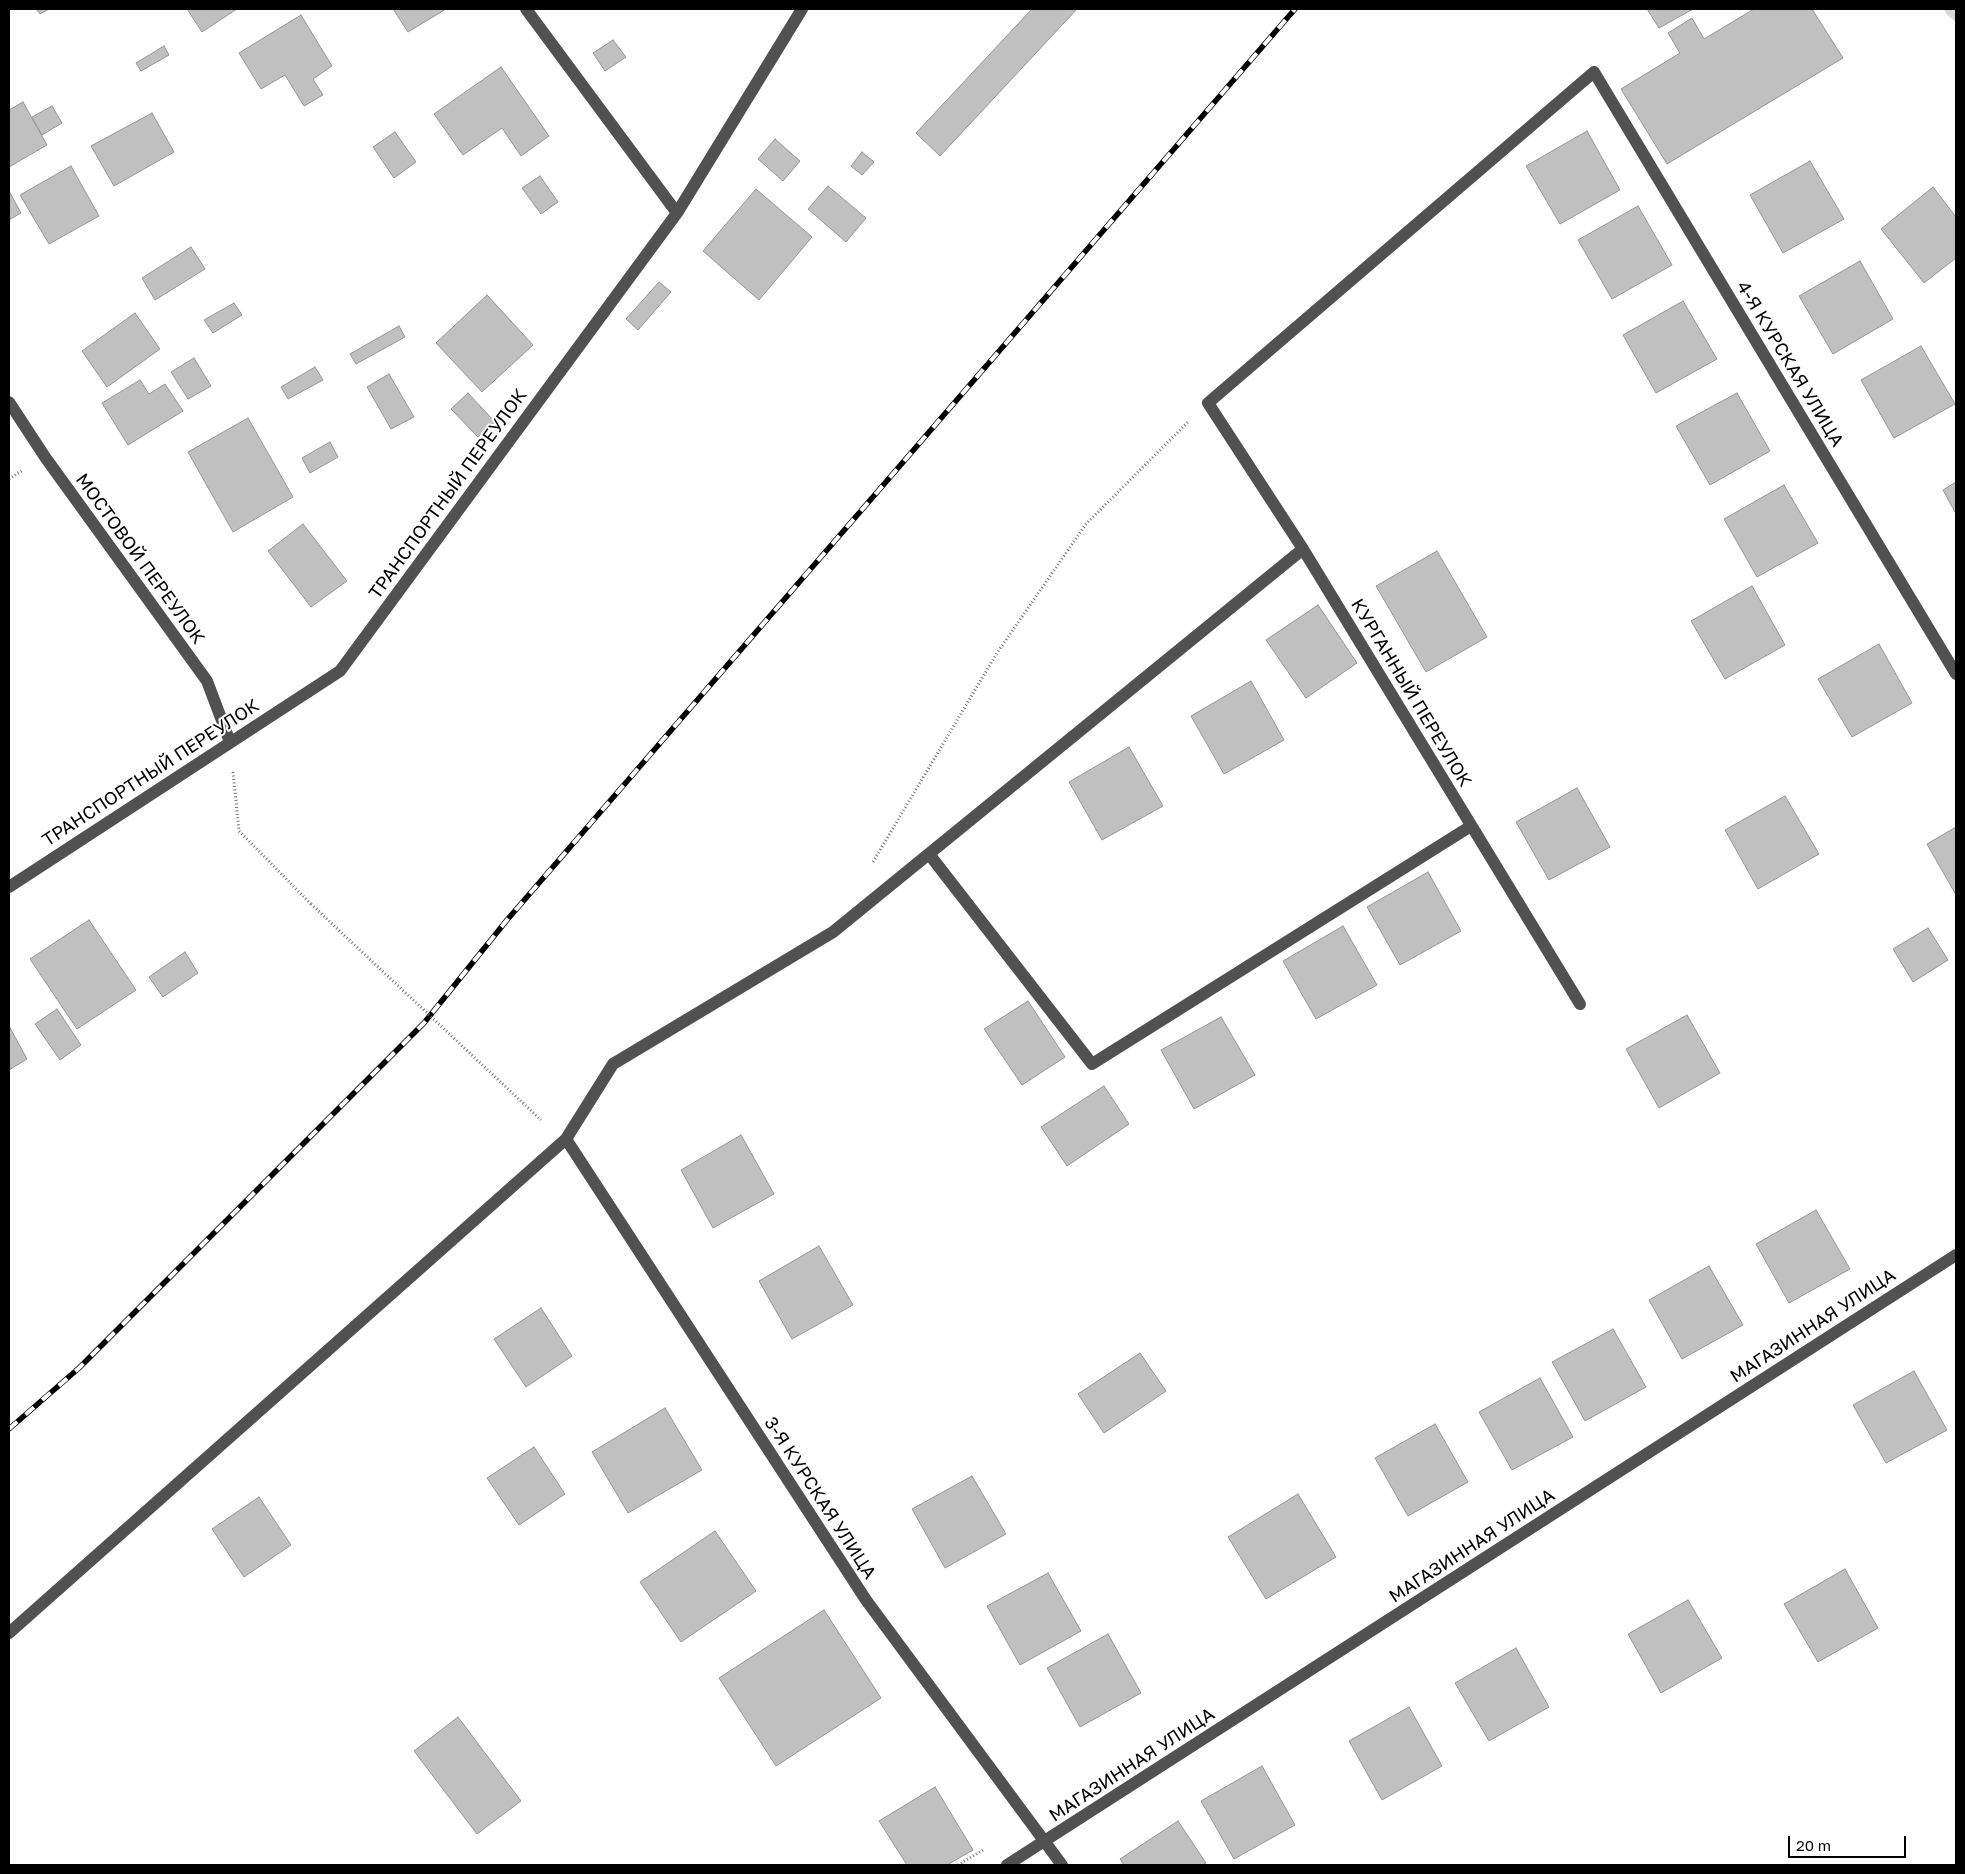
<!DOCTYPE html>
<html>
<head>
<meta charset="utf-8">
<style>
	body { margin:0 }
	#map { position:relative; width:1965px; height:1874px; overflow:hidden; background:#fff; font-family:"Golos Text",sans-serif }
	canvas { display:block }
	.frame { position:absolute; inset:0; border:10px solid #000; pointer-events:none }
	.scale { position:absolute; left:1788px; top:1836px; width:118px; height:22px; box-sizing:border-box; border:2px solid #000; border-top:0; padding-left:6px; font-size:15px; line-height:18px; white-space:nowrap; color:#000; -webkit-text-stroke:4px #fff; paint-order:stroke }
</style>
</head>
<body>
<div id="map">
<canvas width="1965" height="1874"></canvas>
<div class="frame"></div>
<div class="scale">20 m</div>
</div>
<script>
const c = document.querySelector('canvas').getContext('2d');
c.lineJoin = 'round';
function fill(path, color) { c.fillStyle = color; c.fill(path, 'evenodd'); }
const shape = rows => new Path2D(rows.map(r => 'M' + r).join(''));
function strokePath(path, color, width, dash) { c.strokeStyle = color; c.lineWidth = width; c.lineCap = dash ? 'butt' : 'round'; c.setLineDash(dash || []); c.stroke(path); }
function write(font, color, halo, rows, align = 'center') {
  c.font = font + ' "Golos Text",sans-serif'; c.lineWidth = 4; c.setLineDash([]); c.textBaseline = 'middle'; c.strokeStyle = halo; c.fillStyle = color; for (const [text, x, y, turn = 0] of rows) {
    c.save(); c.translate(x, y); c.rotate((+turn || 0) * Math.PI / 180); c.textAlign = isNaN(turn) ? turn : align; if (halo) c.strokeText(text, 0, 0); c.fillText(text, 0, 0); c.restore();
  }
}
fill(shape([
	[1944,9,1956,9,1956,22,1947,15]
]), '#d8d8d8');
const building = shape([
	[36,9,49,9,40,14,36,9],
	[187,9,237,9,202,32,187,9],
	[393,9,446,9,408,32,393,9],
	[1032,9,1077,9,940,156,916,133,1032,9],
	[1647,9,1693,9,1659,28,1647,9],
	[1754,9,1812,9,1843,58,1667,164,1621,89,1680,53,1668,33,1692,18,1704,39,1754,9],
	[301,15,332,66,313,79,323,95,304,106,285,75,261,89,239,53,301,15],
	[613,40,626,57,605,71,593,53,613,40],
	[164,46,169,55,141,71,136,63,164,46],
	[501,67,549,136,521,156,502,128,463,155,434,114,501,67],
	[23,102,47,145,9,167,9,110,23,102],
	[52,106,62,123,42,135,32,117,52,106],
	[152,113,174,152,114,186,91,146,152,113],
	[1587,131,1620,190,1560,224,1526,166,1587,131],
	[395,132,416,162,394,178,373,147,395,132],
	[775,139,800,161,783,181,758,159,775,139],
	[862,152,874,162,862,175,851,166,862,152],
	[1810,161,1844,219,1783,253,1750,195,1810,161],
	[71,166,99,216,49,244,20,195,71,166],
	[540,176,558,202,541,214,522,188,540,176],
	[828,186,866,218,846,242,808,209,828,186],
	[1933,187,1956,217,1956,258,1924,283,1881,229,1933,187],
	[756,189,812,237,759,300,703,251,756,189],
	[9,191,21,213,9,220,9,191],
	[1638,206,1672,265,1612,299,1578,240,1638,206],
	[191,247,205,269,155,300,142,278,191,247],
	[1860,261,1893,319,1833,354,1799,296,1860,261],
	[659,282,671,292,638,330,626,319,659,282],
	[487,295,533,345,482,392,436,343,487,295],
	[1683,301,1717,359,1656,393,1623,335,1683,301],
	[234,303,242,315,213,333,204,320,234,303],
	[135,313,160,349,107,387,82,351,135,313],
	[399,326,405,337,356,364,350,354,399,326],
	[1921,346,1955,404,1894,438,1861,380,1921,346],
	[194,358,211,386,188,399,171,372,194,358],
	[315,367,323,380,288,399,281,387,315,367],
	[389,374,414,417,391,429,367,387,389,374],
	[140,380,149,394,165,384,183,411,128,445,102,403,140,380],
	[468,393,495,422,478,437,451,409,468,393],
	[1737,393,1770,451,1710,485,1676,426,1737,393],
	[248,418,293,497,233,532,188,452,248,418],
	[330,442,338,457,310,473,302,458,330,442],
	[1956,482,1956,514,1943,490,1956,482],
	[1784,485,1818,543,1757,577,1724,519,1784,485],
	[303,524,347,581,311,607,268,551,303,524],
	[1437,551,1487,637,1426,672,1376,586,1437,551],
	[1752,586,1785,645,1725,679,1691,621,1752,586],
	[1318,605,1357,663,1306,698,1266,640,1318,605],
	[1879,644,1912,703,1852,737,1818,679,1879,644],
	[1251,681,1284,740,1224,774,1191,716,1251,681],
	[1129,747,1163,806,1102,840,1069,782,1129,747],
	[1577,788,1610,847,1549,880,1516,822,1577,788],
	[1785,796,1819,854,1758,889,1725,830,1785,796],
	[1956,827,1956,895,1927,844,1956,827],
	[1428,872,1461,931,1400,965,1367,907,1428,872],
	[89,920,136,990,77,1029,30,959,89,920],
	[1343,926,1377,985,1316,1019,1283,961,1343,926],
	[1928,928,1948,960,1913,982,1893,949,1928,928],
	[185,952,198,973,163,997,149,977,185,952],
	[1028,1001,1065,1057,1022,1085,984,1029,1028,1001],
	[57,1009,81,1045,60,1060,35,1024,57,1009],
	[1687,1015,1720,1073,1659,1108,1626,1049,1687,1015],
	[1221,1017,1255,1075,1194,1109,1161,1050,1221,1017],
	[9,1026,27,1059,9,1070,9,1026],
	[1104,1086,1129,1124,1067,1166,1041,1127,1104,1086],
	[741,1135,774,1194,713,1228,681,1170,741,1135],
	[1816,1210,1850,1269,1789,1303,1756,1244,1816,1210],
	[819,1246,853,1305,792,1339,759,1281,819,1246],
	[1709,1266,1743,1325,1682,1359,1649,1300,1709,1266],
	[541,1308,572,1356,526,1387,494,1339,541,1308],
	[1613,1329,1646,1387,1585,1421,1552,1362,1613,1329],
	[1140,1353,1166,1391,1104,1433,1078,1394,1140,1353],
	[1914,1371,1947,1430,1886,1463,1853,1405,1914,1371],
	[1540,1378,1573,1437,1512,1470,1479,1412,1540,1378],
	[665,1408,702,1470,628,1513,592,1452,665,1408],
	[1435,1424,1468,1482,1408,1516,1375,1458,1435,1424],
	[534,1447,565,1494,519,1525,487,1478,534,1447],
	[972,1476,1006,1534,945,1568,912,1509,972,1476],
	[1298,1494,1336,1557,1266,1599,1228,1537,1298,1494],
	[259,1497,291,1545,244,1577,212,1529,259,1497],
	[715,1531,756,1591,681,1642,640,1582,715,1531],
	[1845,1569,1878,1628,1818,1662,1784,1604,1845,1569],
	[1048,1573,1081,1631,1020,1665,987,1606,1048,1573],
	[1688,1600,1722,1658,1661,1693,1628,1634,1688,1600],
	[824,1610,881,1698,776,1766,719,1678,824,1610],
	[1108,1634,1141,1693,1080,1727,1047,1668,1108,1634],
	[1516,1648,1549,1707,1489,1741,1455,1683,1516,1648],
	[1409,1707,1442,1766,1382,1800,1349,1741,1409,1707],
	[458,1717,521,1801,477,1834,414,1751,458,1717],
	[1262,1766,1295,1825,1234,1859,1201,1801,1262,1766],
	[935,1787,973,1850,947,1865,907,1865,879,1821,935,1787],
	[1178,1821,1206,1863,1202,1865,1124,1865,1120,1859,1178,1821]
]);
fill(building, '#c0c0c0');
strokePath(building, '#959595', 1);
strokePath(shape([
	[9,479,23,470],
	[233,772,239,831,311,904],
	[873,862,997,653,1086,524,1188,422],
	[958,1865,985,1849]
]), '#737373', 3, [1, 2.5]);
strokePath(shape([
	[526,9,677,213],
	[9,402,45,457,207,681,230,742],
	[929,854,1092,1064,1471,826],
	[9,887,340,671,677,213,802,9],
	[1580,1004,1303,549,1208,403,1594,72,1956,674],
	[566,1139,866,1600,1062,1865],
	[9,1633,566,1139,613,1064,833,932,1303,549],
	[1007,1865,1956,1255]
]), '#515151', 12);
const rail = shape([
	[9,1429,79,1368,424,1023,507,920,1295,9]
]);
strokePath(rail, '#000', 5.5);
strokePath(rail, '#fff', 4, [11]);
strokePath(shape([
	[311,904,541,1120]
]), '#737373', 3, [1, 2.5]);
write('18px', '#000', '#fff', [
	["4-Я КУРСКАЯ УЛИЦА",1790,364,59],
	["ТРАНСПОРТНЫЙ ПЕРЕУЛОК",448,494,-54],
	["МОСТОВОЙ ПЕРЕУЛОК",140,559,54],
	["КУРГАННЫЙ ПЕРЕУЛОК",1411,693,59],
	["ТРАНСПОРТНЫЙ ПЕРЕУЛОК",151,773,-33],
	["МАГАЗИННАЯ УЛИЦА",1813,1326,-33],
	["3-Я КУРСКАЯ УЛИЦА",820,1498,57],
	["МАГАЗИННАЯ УЛИЦА",1472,1546,-33],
	["МАГАЗИННАЯ УЛИЦА",1132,1765,-33]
]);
</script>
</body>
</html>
